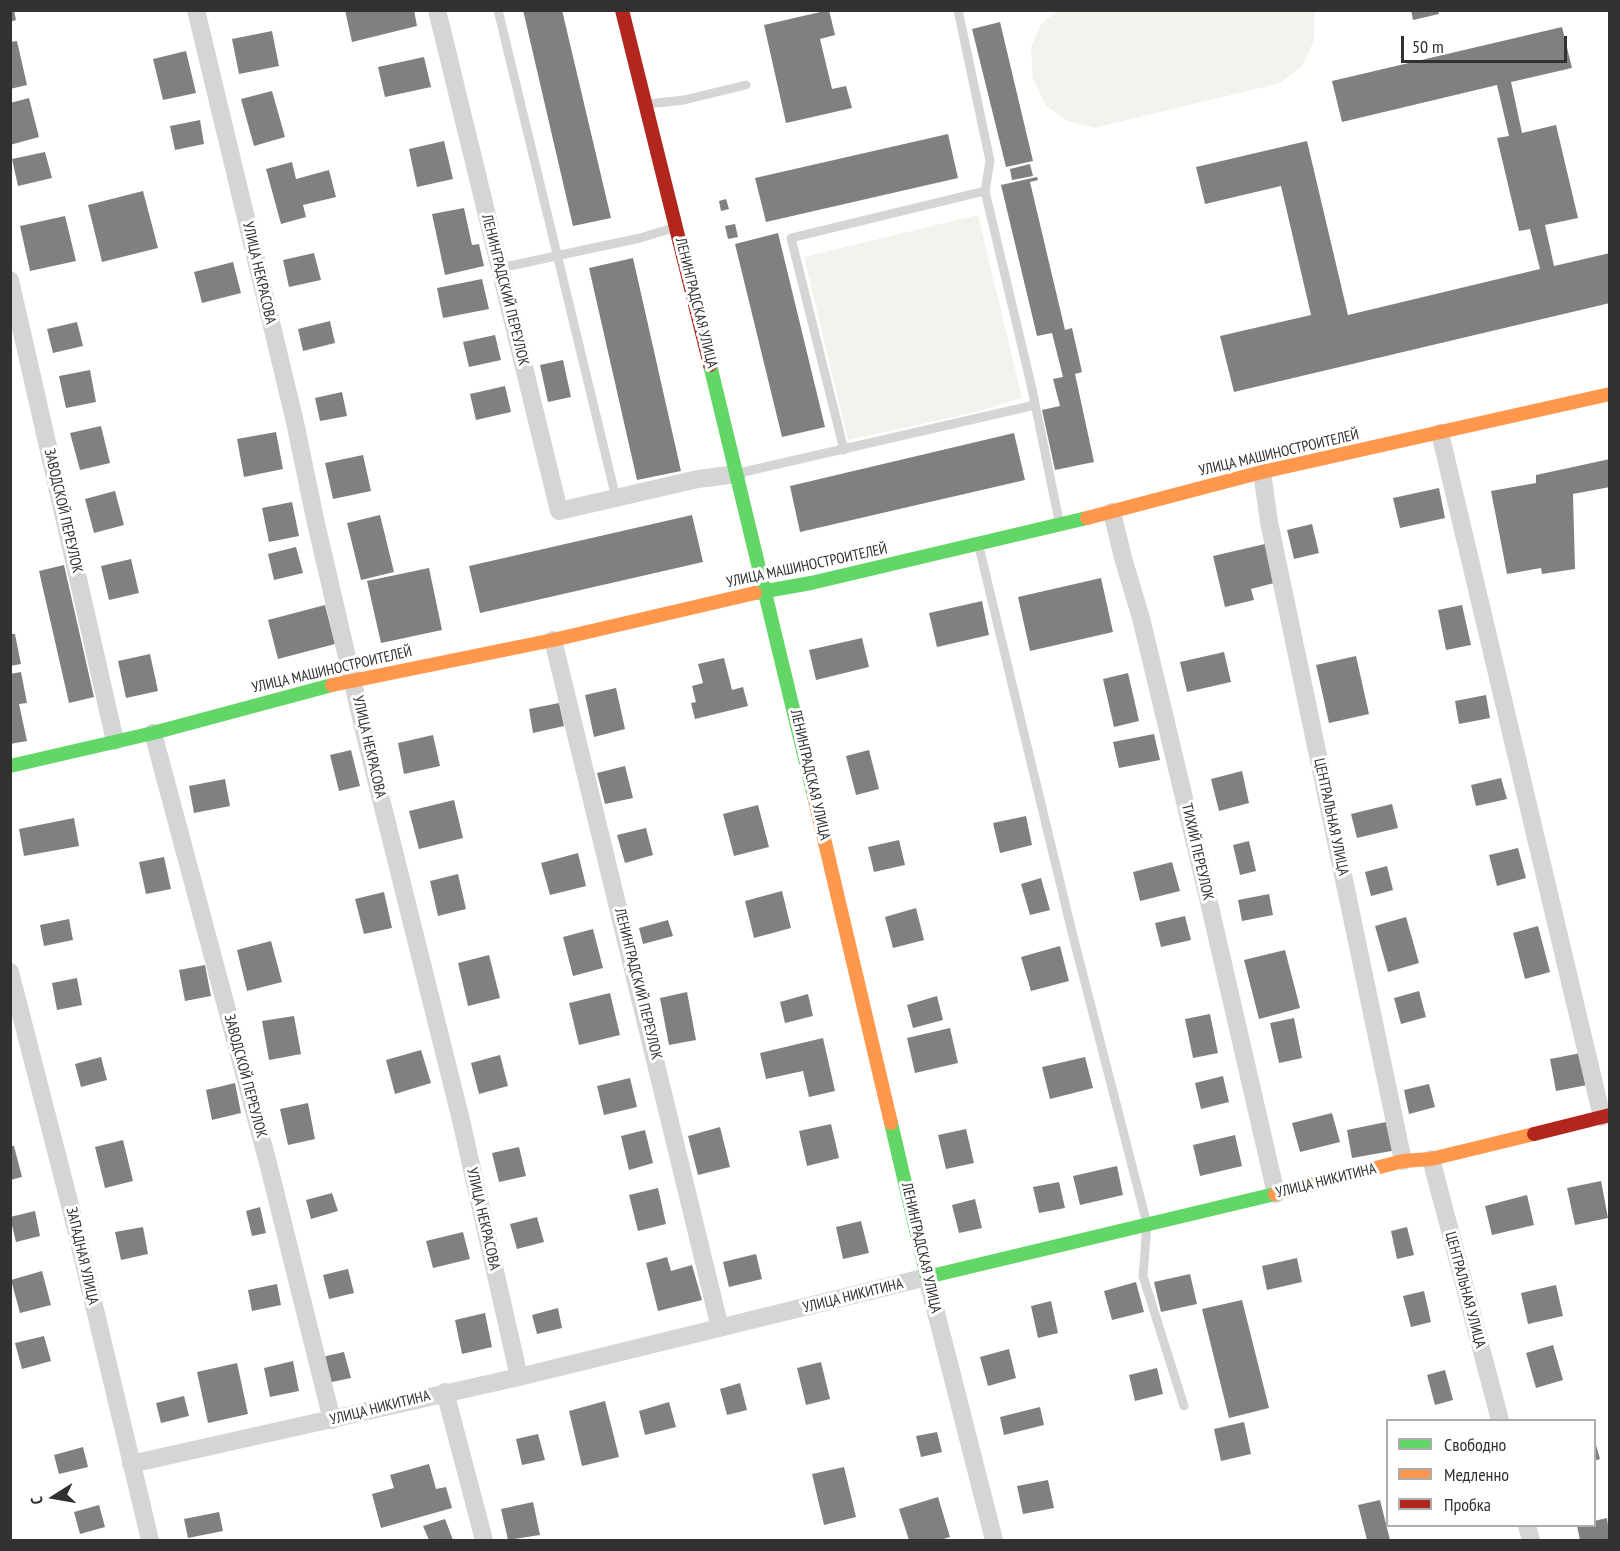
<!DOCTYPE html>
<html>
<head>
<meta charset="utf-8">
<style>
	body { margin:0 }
	#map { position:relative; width:1620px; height:1551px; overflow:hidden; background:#fff; font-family:"PT Sans Narrow",sans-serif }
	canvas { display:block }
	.frame { position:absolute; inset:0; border:12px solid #313131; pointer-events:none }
	.legend { position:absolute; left:1386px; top:1419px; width:210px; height:108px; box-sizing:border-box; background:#fff; border:2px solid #adadad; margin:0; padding:8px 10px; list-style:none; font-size:18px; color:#313131 }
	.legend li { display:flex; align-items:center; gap:12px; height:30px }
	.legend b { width:30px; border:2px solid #adadad }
	.north { position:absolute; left:24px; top:1467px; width:60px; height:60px; -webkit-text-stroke:4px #fff; paint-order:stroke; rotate:259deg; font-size:16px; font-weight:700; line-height:24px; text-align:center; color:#313131 }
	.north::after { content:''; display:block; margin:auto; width:21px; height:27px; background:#313131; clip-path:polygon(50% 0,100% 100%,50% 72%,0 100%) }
	.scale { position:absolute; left:1401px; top:36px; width:166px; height:27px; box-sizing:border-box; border:3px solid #313131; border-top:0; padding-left:8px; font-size:18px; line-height:21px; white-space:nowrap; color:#313131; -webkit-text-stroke:4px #fff; paint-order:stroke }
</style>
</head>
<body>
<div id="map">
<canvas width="1620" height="1551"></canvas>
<div class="frame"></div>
<ul class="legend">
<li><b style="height:8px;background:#63d668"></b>Свободно</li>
<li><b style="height:8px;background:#ff974d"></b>Медленно</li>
<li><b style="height:8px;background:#b3261e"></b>Пробка</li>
</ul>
<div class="north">С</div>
<div class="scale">50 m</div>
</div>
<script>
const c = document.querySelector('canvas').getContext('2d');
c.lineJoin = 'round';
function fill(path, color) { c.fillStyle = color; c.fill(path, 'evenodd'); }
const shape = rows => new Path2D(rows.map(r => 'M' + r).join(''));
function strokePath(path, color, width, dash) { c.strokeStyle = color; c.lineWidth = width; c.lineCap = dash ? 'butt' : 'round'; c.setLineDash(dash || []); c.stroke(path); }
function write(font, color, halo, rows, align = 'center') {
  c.font = font + ' "PT Sans Narrow",sans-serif'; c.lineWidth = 6; c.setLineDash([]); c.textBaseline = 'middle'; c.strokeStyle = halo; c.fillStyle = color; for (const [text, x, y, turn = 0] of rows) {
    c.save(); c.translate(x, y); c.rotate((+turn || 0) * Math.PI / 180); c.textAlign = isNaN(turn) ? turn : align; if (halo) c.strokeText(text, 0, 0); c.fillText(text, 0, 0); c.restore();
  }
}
fill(shape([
	[1315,10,1314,40,1303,65,1280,83,1094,128,1068,121,1046,106,1033,78,1031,47,1041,24,1057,11],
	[978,215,1022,398,972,413,848,440,804,257]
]), '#f1f3ec');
fill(shape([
	[10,10,14,10,16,20,10,22],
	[345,10,414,10,417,26,352,42],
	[523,10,562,10,611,218,573,226],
	[829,10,835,35,820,39,832,89,846,86,852,108,786,123,764,25],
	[1411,10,1438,10,1439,14,1413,20],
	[1000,22,1033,161,1006,167,972,29],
	[1562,27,1572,68,1511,82,1522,133,1556,125,1578,218,1545,225,1554,266,1610,253,1610,303,1234,392,1220,336,1311,315,1281,186,1205,204,1196,167,1307,141,1348,315,1540,269,1530,229,1519,231,1497,138,1509,136,1497,85,1342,122,1332,81],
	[272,31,279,66,239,74,232,39],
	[17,41,27,85,10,89,10,42],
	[186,51,196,93,163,100,153,59],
	[424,57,431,87,385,97,378,67],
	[272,91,285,137,254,146,241,99],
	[29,98,39,137,10,145,10,103],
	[200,120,204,144,175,150,170,126],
	[948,134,958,178,766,222,755,178],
	[444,141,453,179,417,187,409,149],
	[45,152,52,178,18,186,12,159],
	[292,162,296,179,329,170,336,197,303,205,306,217,281,224,266,169],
	[1030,164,1033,176,1012,180,1010,169],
	[1037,177,1038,180,1030,182,1065,330,1072,328,1082,372,1075,374,1094,462,1055,470,1042,410,1060,406,1053,379,1063,377,1052,333,1037,336,1001,185],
	[143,191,158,248,102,262,88,205],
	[726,199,729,209,721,211,719,201],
	[464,208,472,245,479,244,484,266,445,275,432,214],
	[65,216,76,261,30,271,20,226],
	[735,224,738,237,728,239,725,226],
	[778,233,825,427,782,437,735,244],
	[314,253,321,280,289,287,283,260],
	[633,258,681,471,637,480,589,268],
	[233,262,241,293,202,303,194,272],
	[482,279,489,309,443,318,437,288],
	[330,321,335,343,303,351,298,329],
	[77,322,83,346,53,353,47,329],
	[495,335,501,360,469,367,463,342],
	[563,360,571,397,548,402,540,365],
	[90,370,96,402,66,408,59,376],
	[505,386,511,412,476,420,470,394],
	[342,392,347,416,320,421,315,398],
	[101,426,110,463,80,470,70,433],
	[276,432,283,469,244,477,237,439],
	[1014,433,1025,480,800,532,790,486],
	[363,455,371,491,333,499,325,463],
	[1610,459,1610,487,1573,494,1575,569,1542,574,1541,568,1507,574,1491,491,1536,483,1536,475],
	[1439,488,1445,518,1400,528,1393,498],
	[115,491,124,525,94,533,85,499],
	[292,502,299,536,269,542,262,508],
	[380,515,394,572,361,580,347,523],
	[692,515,703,562,480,613,469,566],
	[1312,524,1319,553,1294,559,1287,530],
	[1265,544,1274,583,1251,589,1254,600,1225,607,1213,556],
	[296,547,303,573,274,580,268,554],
	[131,559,139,593,109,600,101,566],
	[64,565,94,697,69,703,39,571],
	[429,568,442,630,381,643,367,581],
	[1101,578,1113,632,1030,651,1018,597],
	[982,601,989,635,937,647,929,613],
	[325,605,335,644,278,659,268,620],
	[1462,605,1471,645,1446,650,1438,610],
	[10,634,15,634,21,664,10,666],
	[862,638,869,667,816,680,809,650],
	[1224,652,1231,682,1187,692,1180,662],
	[150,654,158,691,126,698,118,661],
	[1356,656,1369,714,1329,723,1316,665],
	[724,658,732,690,743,687,748,706,695,719,691,703,696,702,692,686,703,683,698,664],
	[21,672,27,703,19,704,27,741,10,744,10,674],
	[1128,673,1139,721,1114,727,1103,679],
	[616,688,625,729,594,737,585,695],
	[1486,695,1490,718,1459,724,1455,701],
	[559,703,564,726,533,733,529,709],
	[1154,734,1160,760,1119,768,1113,742],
	[433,735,440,766,404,774,398,743],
	[351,750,360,786,339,791,330,755],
	[869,750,879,789,856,795,846,756],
	[625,766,633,798,605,804,597,773],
	[1242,771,1249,803,1219,811,1211,779],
	[1501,778,1507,799,1476,806,1471,785],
	[225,779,230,806,194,813,189,786],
	[454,800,463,838,419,849,409,811],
	[1392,804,1398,828,1357,838,1351,814],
	[758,805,769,847,734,856,723,814],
	[1026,816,1032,845,1000,853,993,823],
	[74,818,79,846,24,856,19,829],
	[646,828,653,855,625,863,617,835],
	[899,840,905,865,874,872,868,847],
	[1249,841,1256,871,1240,875,1233,845],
	[1518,848,1526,878,1497,886,1489,855],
	[578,853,586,886,550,895,541,863],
	[164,857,171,889,146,894,139,862],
	[1172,862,1180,891,1140,901,1133,872],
	[1387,866,1393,890,1371,896,1365,872],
	[458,874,466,909,438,916,430,881],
	[1041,878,1050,910,1030,915,1021,884],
	[782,891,791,928,754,938,745,901],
	[384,892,392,928,364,934,355,899],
	[1269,894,1273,915,1242,921,1238,900],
	[916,908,924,940,893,948,885,917],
	[1185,916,1191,940,1161,947,1155,923],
	[1406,917,1419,963,1388,972,1375,926],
	[69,919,73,940,44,946,40,925],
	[668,920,673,936,643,944,639,928],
	[1538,926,1550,972,1525,979,1513,933],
	[593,929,603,968,573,976,563,937],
	[271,941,282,982,247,991,237,950],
	[1060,946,1069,981,1031,991,1021,957],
	[1285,950,1300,1008,1259,1019,1244,960],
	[489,955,500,998,468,1006,458,963],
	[205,965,211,996,185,1001,179,970],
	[77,978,82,1005,57,1010,52,983],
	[1419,991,1426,1017,1401,1024,1394,998],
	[687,992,696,1040,669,1045,660,998],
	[610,993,620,1035,579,1045,569,1003],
	[808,994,813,1016,785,1023,780,1002],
	[937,996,943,1020,913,1028,907,1005],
	[1210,1014,1218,1053,1193,1058,1185,1019],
	[294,1016,301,1054,269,1060,262,1021],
	[1294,1018,1302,1058,1279,1063,1270,1023],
	[950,1028,958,1063,915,1073,907,1038],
	[823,1038,835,1091,809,1097,803,1071,766,1079,760,1053],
	[421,1050,431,1083,395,1094,386,1060],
	[1581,1053,1587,1085,1556,1091,1550,1059],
	[500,1055,508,1086,479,1094,471,1063],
	[101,1057,107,1080,81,1087,75,1064],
	[1085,1057,1093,1088,1050,1099,1042,1067],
	[1223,1076,1229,1102,1201,1109,1195,1083],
	[630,1078,637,1107,604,1115,597,1086],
	[235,1083,241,1113,212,1120,206,1090],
	[1429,1084,1435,1107,1409,1114,1404,1090],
	[308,1103,315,1139,288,1145,280,1109],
	[1332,1113,1340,1142,1300,1152,1292,1123],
	[1391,1121,1397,1150,1352,1158,1347,1130],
	[831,1124,839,1158,807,1166,799,1131],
	[720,1127,730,1167,698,1175,688,1136],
	[966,1129,974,1163,946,1169,938,1135],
	[645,1130,653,1163,629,1170,621,1136],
	[1235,1135,1242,1166,1200,1176,1193,1145],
	[123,1140,133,1181,105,1188,95,1147],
	[10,1146,14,1146,22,1177,10,1180],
	[519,1147,526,1176,499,1182,492,1153],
	[1117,1166,1123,1195,1080,1205,1073,1176],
	[1601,1181,1608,1218,1575,1225,1567,1188],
	[1059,1182,1065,1208,1039,1213,1033,1187],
	[658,1188,666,1224,638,1231,629,1195],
	[332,1193,338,1211,311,1219,306,1200],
	[1527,1195,1534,1225,1492,1235,1485,1206],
	[975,1199,982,1228,959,1233,952,1205],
	[260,1207,266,1233,252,1236,246,1211],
	[35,1211,40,1236,16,1242,10,1217],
	[537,1217,544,1242,517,1249,510,1224],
	[861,1221,869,1253,843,1259,836,1227],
	[143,1227,148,1254,121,1260,115,1232],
	[1407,1227,1414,1255,1397,1259,1391,1231],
	[463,1232,470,1259,433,1268,426,1241],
	[756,1254,762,1279,729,1287,723,1262],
	[667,1257,671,1271,692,1265,702,1300,658,1311,646,1263],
	[1297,1258,1302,1282,1267,1290,1262,1266],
	[348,1269,354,1293,329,1299,323,1275],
	[42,1271,51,1305,20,1313,11,1280],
	[1190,1274,1197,1304,1161,1312,1154,1282],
	[1136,1282,1144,1312,1112,1320,1104,1291],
	[277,1284,281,1305,252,1311,248,1290],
	[1556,1285,1563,1316,1528,1324,1521,1293],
	[1424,1291,1431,1322,1411,1327,1403,1296],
	[1242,1300,1269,1408,1229,1418,1202,1309],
	[1051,1301,1058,1333,1038,1338,1031,1306],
	[558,1308,562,1328,537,1334,532,1315],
	[485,1313,492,1347,462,1354,455,1320],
	[44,1336,51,1361,22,1369,15,1343],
	[1553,1345,1563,1380,1536,1388,1526,1353],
	[1009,1349,1016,1378,988,1386,980,1357],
	[344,1352,351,1378,327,1383,322,1357],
	[293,1361,299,1391,270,1397,264,1368],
	[821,1362,830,1399,806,1405,797,1368],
	[237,1363,248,1414,208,1423,197,1372],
	[1157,1368,1163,1394,1135,1401,1129,1375],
	[1445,1370,1453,1400,1435,1405,1427,1375],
	[740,1383,747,1410,727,1415,720,1389],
	[184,1396,189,1416,161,1423,156,1403],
	[605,1401,619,1457,582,1466,569,1411],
	[669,1402,676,1427,645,1435,639,1411],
	[1040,1407,1044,1425,1004,1435,1000,1417],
	[1244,1422,1251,1454,1221,1461,1214,1429],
	[937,1432,942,1452,921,1457,916,1436],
	[538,1434,545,1460,522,1465,516,1439],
	[1594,1438,1600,1459,1594,1461],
	[83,1447,88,1467,59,1474,54,1455],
	[429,1464,436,1489,446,1487,452,1508,381,1528,372,1494,394,1488,390,1475],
	[844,1467,856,1517,824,1525,812,1474],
	[1048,1480,1054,1508,1023,1514,1017,1486],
	[938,1497,950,1537,940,1540,909,1540,899,1509],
	[1380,1500,1390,1540,1367,1540,1358,1505],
	[533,1502,540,1535,508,1540,501,1509],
	[99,1505,105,1527,80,1534,74,1512],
	[219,1512,223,1531,188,1538,184,1519],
	[1607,1518,1610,1540,1580,1540,1577,1526,1594,1526,1594,1521],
	[445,1519,453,1540,429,1540,423,1526]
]), '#808080');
strokePath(shape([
	[498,10,616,498],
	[958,10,990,161,985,191,1032,389,1059,521],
	[648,104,684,100,746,85],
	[500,268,640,238,673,228],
	[844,450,791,238,985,191],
	[739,473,1035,405],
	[979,547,1072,932,1147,1224,1143,1276,1184,1406]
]), '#d5d5d5', 9);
strokePath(shape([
	[196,10,295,422,315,519,366,739,460,1116,519,1377],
	[437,10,559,511,698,479,737,474],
	[10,280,115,741],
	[1440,433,1602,1117],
	[1262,472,1269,522,1403,1161],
	[1112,512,1123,558,1141,618,1208,898,1276,1194],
	[553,640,720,1328],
	[153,733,268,1163,332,1420],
	[10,972,71,1209,150,1540],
	[1431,1159,1500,1420],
	[445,1392,484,1540],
	[131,1464,519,1377,927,1277,994,1540],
	[1527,1526,1531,1540]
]), '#d5d5d5', 18);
strokePath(shape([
	[710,365,814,796],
	[755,593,811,583,1087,518],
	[10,766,153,733,332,685],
	[891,1123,927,1277,1275,1194]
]), '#63d668', 14);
strokePath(shape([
	[1087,518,1262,472,1610,394],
	[332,685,553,640,755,593],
	[814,796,891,1123],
	[1275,1194,1403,1161,1431,1159,1534,1134]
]), '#ff974d', 14);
strokePath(shape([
	[622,10,710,365],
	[1534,1134,1610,1115]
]), '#b3261e', 14);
write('15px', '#313131', '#fff', [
	["УЛИЦА НЕКРАСОВА",259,273,77],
	["ЛЕНИНГРАДСКИЙ ПЕРЕУЛОК",505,290,76],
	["ЛЕНИНГРАДСКАЯ УЛИЦА",696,303,76],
	["УЛИЦА МАШИНОСТРОИТЕЛЕЙ",1279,453,-13],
	["ЗАВОДСКОЙ ПЕРЕУЛОК",63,511,77],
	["УЛИЦА МАШИНОСТРОИТЕЛЕЙ",807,566,-12],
	["УЛИЦА МАШИНОСТРОИТЕЛЕЙ",332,670,-13],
	["УЛИЦА НЕКРАСОВА",369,747,77],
	["ЛЕНИНГРАДСКАЯ УЛИЦА",810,775,77],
	["ЦЕНТРАЛЬНАЯ УЛИЦА",1331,817,78],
	["ТИХИЙ ПЕРЕУЛОК",1197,852,77],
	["ЛЕНИНГРАДСКИЙ ПЕРЕУЛОК",638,984,76],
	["ЗАВОДСКОЙ ПЕРЕУЛОК",245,1076,75],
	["УЛИЦА НИКИТИНА",1326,1181,-14],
	["УЛИЦА НЕКРАСОВА",483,1219,77],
	["ЛЕНИНГРАДСКАЯ УЛИЦА",921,1248,77],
	["ЗАПАДНАЯ УЛИЦА",82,1256,77],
	["ЦЕНТРАЛЬНАЯ УЛИЦА",1465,1290,75],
	["УЛИЦА НИКИТИНА",853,1296,-14],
	["УЛИЦА НИКИТИНА",380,1408,-14]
]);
</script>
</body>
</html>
